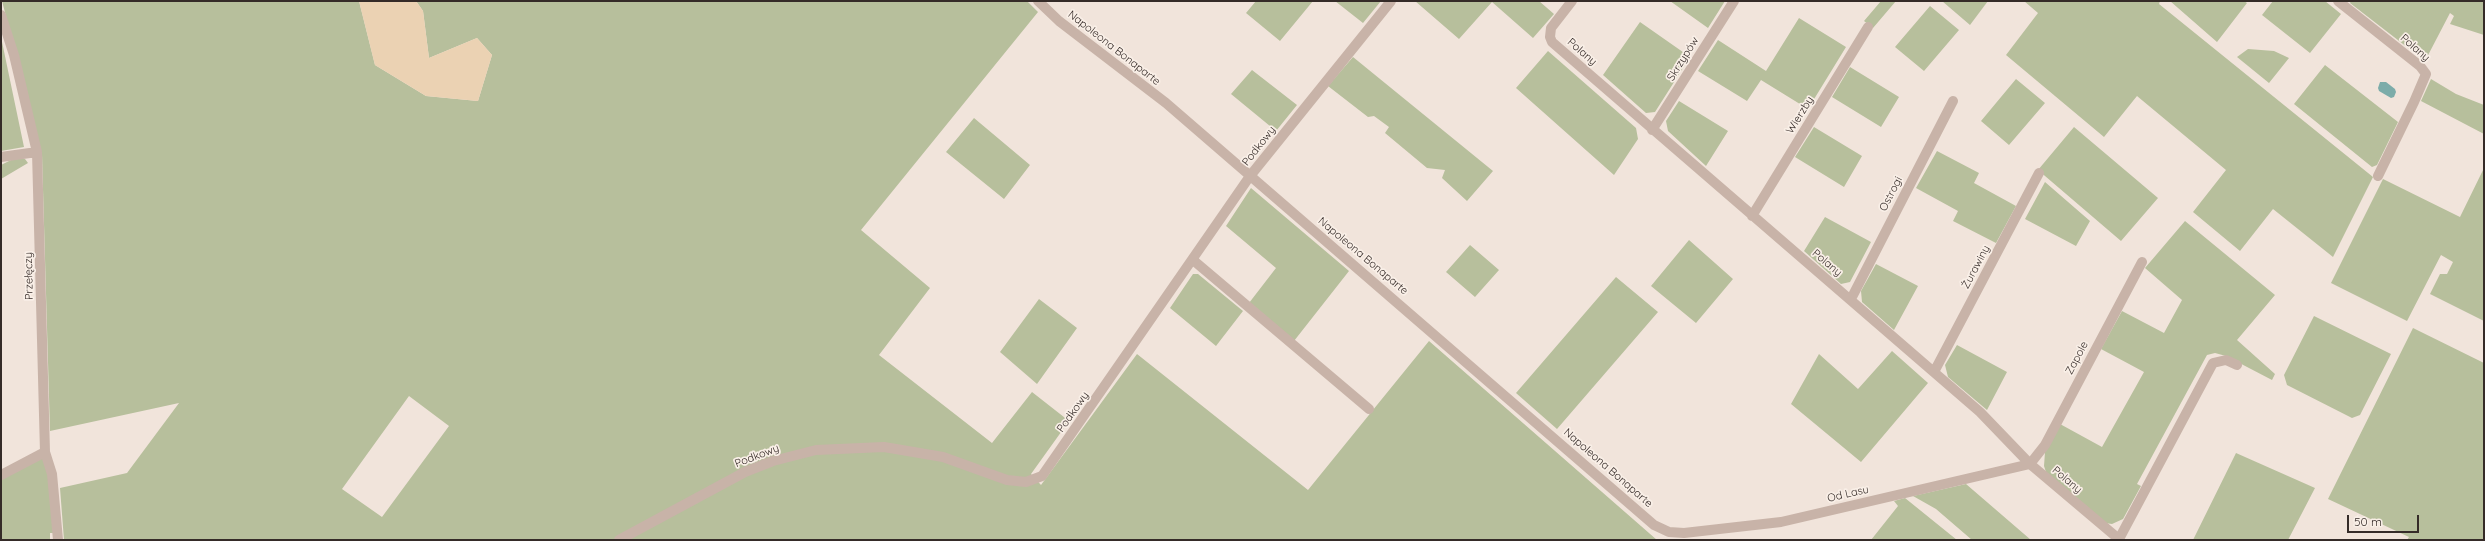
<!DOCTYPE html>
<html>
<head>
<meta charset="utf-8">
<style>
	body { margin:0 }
	#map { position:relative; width:2485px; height:541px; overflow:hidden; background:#f1e4db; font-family:Quicksand,sans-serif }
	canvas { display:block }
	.frame { position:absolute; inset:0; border:2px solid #352b28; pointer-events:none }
	.scale { position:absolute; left:2347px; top:515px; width:72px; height:18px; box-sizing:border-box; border:2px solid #352b28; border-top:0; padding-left:5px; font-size:12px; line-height:14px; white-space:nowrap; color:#352b28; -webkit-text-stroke:3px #f9efe7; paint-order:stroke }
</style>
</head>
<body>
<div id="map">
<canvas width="2485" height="541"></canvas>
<div class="frame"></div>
<div class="scale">50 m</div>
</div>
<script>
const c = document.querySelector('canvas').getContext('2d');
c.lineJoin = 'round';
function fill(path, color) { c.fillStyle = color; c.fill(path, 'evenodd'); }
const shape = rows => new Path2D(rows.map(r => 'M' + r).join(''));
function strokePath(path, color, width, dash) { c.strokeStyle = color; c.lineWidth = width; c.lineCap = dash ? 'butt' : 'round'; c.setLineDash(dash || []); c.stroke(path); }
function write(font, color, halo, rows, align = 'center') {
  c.font = font + ' Quicksand,sans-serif'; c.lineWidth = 3.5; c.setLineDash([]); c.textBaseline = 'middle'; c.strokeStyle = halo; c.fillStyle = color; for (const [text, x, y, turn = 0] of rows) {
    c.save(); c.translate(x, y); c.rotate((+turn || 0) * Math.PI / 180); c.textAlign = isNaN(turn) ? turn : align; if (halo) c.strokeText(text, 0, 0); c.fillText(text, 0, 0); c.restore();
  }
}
fill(shape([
	[2,1,359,1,375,65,426,96,478,101,492,55,477,38,429,58,423,11,416,1,1027,1,1038,12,861,230,930,288,879,355,992,443,1032,392,1069,421,1031,474,1041,485,1137,354,1308,490,1429,341,1657,540,64,540,60,488,127,473,179,403,50,431,42,155],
	[409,396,449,426,382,517,342,489],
	[1256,1,1313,1,1280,41,1246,13],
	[1335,1,1381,1,1363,23],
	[1415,1,1539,1,1554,14,1533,38,1492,2,1459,39],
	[1670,1,1725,1,1708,28],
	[1881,1,1896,1,1873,28,1864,21],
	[1942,1,1988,1,1970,25],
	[2024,1,2160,1,2159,4,2373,177,2333,257,2273,209,2240,251,2193,212,2226,170,2137,96,2104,137,2006,55,2038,13],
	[2170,1,2244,1,2247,3,2217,42],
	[2273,1,2325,1,2341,14,2310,53,2262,15],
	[2351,1,2484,1,2484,35,2450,24,2454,16,2450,13,2425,61,2350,3],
	[1930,6,1959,30,1924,71,1895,47],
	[1799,18,1846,47,1808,109,1761,80,1747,101,1698,71,1718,40,1766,71],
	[1640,22,1690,57,1655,112,1646,113,1603,75],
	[1,37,24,147,1,151],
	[2248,49,2274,51,2289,58,2269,83,2237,57],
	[1548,51,1636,128,1638,139,1614,175,1516,88],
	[1353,57,1493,171,1467,201,1442,178,1445,170,1427,168,1385,133,1389,127,1374,116,1368,117,1328,86],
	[2325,65,2398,122,2377,165,2372,167,2294,104],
	[1850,67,1899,97,1881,127,1832,97],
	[1252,70,1297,105,1276,131,1231,94],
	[2016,79,2045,103,2009,145,1981,121],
	[2431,79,2456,94,2484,105,2484,134,2421,101],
	[1679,101,1728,131,1706,166,1668,131,1666,121],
	[974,118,1030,165,1004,199,946,152],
	[1814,127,1862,156,1844,187,1795,157],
	[2074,127,2158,198,2121,241,2038,170],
	[1937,151,1979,173,1974,183,2016,206,1996,243,1953,221,1958,211,1916,188],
	[13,159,25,159,28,163,1,179,1,165],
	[2484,168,2484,321,2430,294,2440,274,2447,274,2453,262,2441,255,2407,321,2331,283,2383,179,2460,217],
	[2045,182,2090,221,2076,246,2025,219],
	[1251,188,1349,271,1294,341,1249,303,1276,268,1226,226],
	[1825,217,1871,242,1850,282,1841,284,1804,251],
	[2185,221,2275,295,2237,340,2275,374,2272,380,2226,356,2215,353,2207,355,2137,484,2141,486,2123,519,2112,524,2105,523,2046,472,2044,466,2045,452,2060,424,2102,447,2144,372,2101,349,2122,311,2164,333,2182,300,2145,268],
	[1689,240,1733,279,1696,323,1651,286],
	[1470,245,1499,270,1475,297,1446,272],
	[1876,264,1918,286,1894,330,1862,302,1861,291],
	[1193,274,1198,274,1243,311,1216,346,1170,308],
	[1616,277,1658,312,1557,429,1516,393],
	[1039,299,1077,328,1037,384,1000,352],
	[2314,316,2391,354,2360,415,2352,418,2287,385,2284,375],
	[2413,328,2484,363,2484,540,2407,540,2409,537,2328,499],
	[1957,345,2007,372,1987,410,1948,377,1945,365],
	[1892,351,1928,383,1861,462,1791,404,1819,354,1858,389],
	[2236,453,2315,488,2288,540,2193,540],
	[44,457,48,464,54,533,50,533,50,540,1,540,1,479],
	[1966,484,2031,540,1972,540,1936,509,1913,496],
	[1905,498,1957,540,1871,540,1898,506,1894,501]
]), '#b7bf9c');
fill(shape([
	[359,1,416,1,423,11,429,58,477,38,492,55,478,101,426,96,375,65]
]), '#ebd2b3');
fill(shape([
	[2380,82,2386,82,2395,89,2396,92,2394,97,2391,98,2379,91,2378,88]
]), '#7caca9');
strokePath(shape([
	[1038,1,1059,21,1166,103,1654,525,1669,532,1684,533,1781,522,2030,464,2045,445,2142,262],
	[1572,1,1551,28,1550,37,1552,42,1980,412,2030,464,2120,540],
	[2338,1,2420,66,2426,74,2414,102,2378,176],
	[1,15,14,55,37,152,45,452,52,474,58,540],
	[1652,130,1734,1],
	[1,157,37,152],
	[1752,216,1868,27],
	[1193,260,1369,409],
	[1851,299,1953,101],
	[1934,372,2039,173],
	[1,475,45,452],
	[2119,539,2213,363,2226,360,2237,365],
	[619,540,745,472,773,461,816,450,884,447,943,457,1007,480,1026,482,1042,476,1250,176,1391,1]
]), '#c8b3a8', 10);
write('11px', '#352b28', '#f9efe7', [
	["Napoleona Bonaparte",1114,48,38],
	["Polany",2415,48,41],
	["Polany",1582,52,41],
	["Skrzypów",1683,59,-58],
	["Wierzby",1800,115,-58],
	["Podkowy",1259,146,-52],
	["Ostrogi",1891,194,-63],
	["Napoleona Bonaparte",1363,256,40],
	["Polany",1827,263,40],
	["Żurawiny",1976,267,-62],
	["Przełęczy",29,276,-91],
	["Zapole",2077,358,-62],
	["Podkowy",1073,412,-55],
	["Podkowy",757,456,-21],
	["Napoleona Bonaparte",1608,468,41],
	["Polany",2067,480,40],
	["Od Lasu",1848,494,-13]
]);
</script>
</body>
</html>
